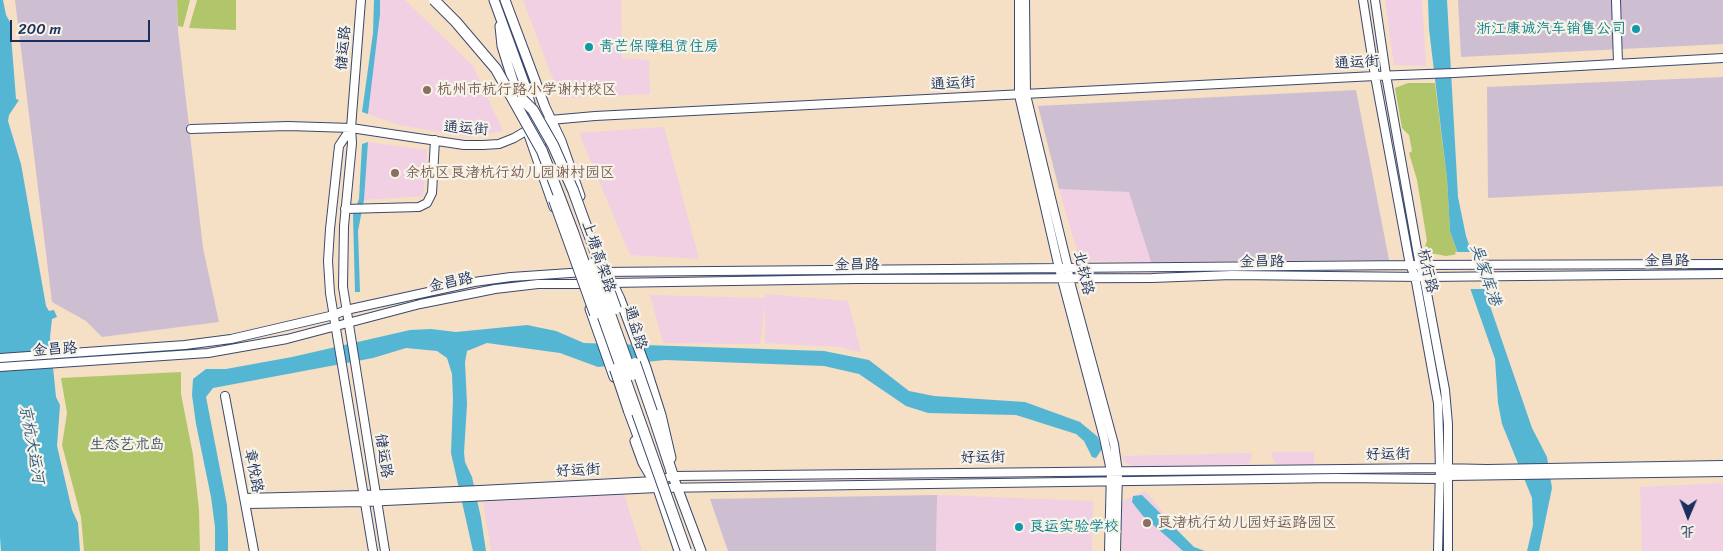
<!DOCTYPE html>
<html>
<head>
<meta charset="utf-8">
<style>
	body { margin:0 }
	#map { position:relative; width:1723px; height:551px; overflow:hidden; background:#f5dfc5; font-family:Sriracha,"LXGW WenKai TC",sans-serif }
	canvas { display:block }
	.north { position:absolute; left:1663px; top:491px; width:50px; height:50px; -webkit-text-stroke:4px #f7f3e8; paint-order:stroke; rotate:181deg; font-size:14px; font-weight:700; line-height:20px; text-align:center; color:#1b2f5e }
	.north::after { content:''; display:block; margin:auto; width:18px; height:22px; background:#1b2f5e; clip-path:polygon(50% 0,100% 100%,50% 72%,0 100%) }
	.scale { position:absolute; left:10px; top:20px; width:140px; height:22px; box-sizing:border-box; border:2px solid #1b2f5e; border-top:0; padding-left:6px; font-size:15px; line-height:18px; white-space:nowrap; color:#1b2f5e; -webkit-text-stroke:4px #f7f3e8; paint-order:stroke }
</style>
</head>
<body>
<div id="map">
<canvas width="1723" height="551"></canvas>
<div class="north">北</div>
<div class="scale">200 m</div>
</div>
<script>
const c = document.querySelector('canvas').getContext('2d');
c.lineJoin = 'round';
function fill(path, color) { c.fillStyle = color; c.fill(path, 'evenodd'); }
const shape = rows => new Path2D(rows.map(r => 'M' + r).join(''));
function strokePath(path, color, width, dash) { c.strokeStyle = color; c.lineWidth = width; c.lineCap = dash ? 'butt' : 'round'; c.setLineDash(dash || []); c.stroke(path); }
function write(font, color, halo, rows, align = 'center') {
  c.font = font + ' Sriracha,"LXGW WenKai TC",sans-serif'; c.lineWidth = 4.5; c.setLineDash([]); c.textBaseline = 'middle'; c.strokeStyle = halo; c.fillStyle = color; for (const [text, x, y, turn = 0] of rows) {
    c.save(); c.translate(x, y); c.rotate((+turn || 0) * Math.PI / 180); c.textAlign = isNaN(turn) ? turn : align; if (halo) c.strokeText(text, 0, 0); c.fillText(text, 0, 0); c.restore();
  }
}
fill(shape([
	[380,0,405,0,473,66,503,131,470,137,399,125,368,114],
	[523,0,621,0,622,58,649,60,650,94,560,98],
	[1385,0,1422,0,1426,66,1394,65],
	[664,127,665,131,699,259,630,255,579,133],
	[368,142,427,150,423,196,364,200],
	[1059,189,1129,192,1151,262,1080,261],
	[766,294,848,301,861,352,838,347,765,343,765,305,760,344,663,343,650,295,765,298],
	[1271,452,1314,452,1314,464,1278,464,1274,462],
	[1252,453,1250,462,1247,464,1136,467,1127,464,1122,456],
	[1723,483,1723,551,1642,551,1640,487],
	[1145,491,1189,543,1185,551,1122,551,1121,502],
	[624,494,642,551,491,551,483,502],
	[937,495,1093,501,1092,551,936,551]
]), '#f1d0e3');
fill(shape([
	[15,0,177,0,178,31,203,248,219,322,102,337,86,321,52,302],
	[1458,0,1723,0,1723,44,1461,57],
	[1723,77,1723,186,1488,198,1487,87],
	[1356,90,1389,260,1151,262,1129,192,1059,189,1038,106],
	[937,495,936,551,728,551,710,499]
]), '#cebed1');
fill(shape([
	[177,0,190,0,183,27,178,26],
	[197,0,236,0,236,30,189,28],
	[1408,83,1435,83,1447,179,1450,231,1458,254,1446,256,1430,253,1428,247,1425,246,1427,241,1417,180,1409,153,1412,151,1409,135,1402,128,1395,88],
	[181,372,181,394,193,455,199,510,200,551,84,551,81,517,62,445,67,413,61,378]
]), '#b1c66b');
fill(shape([
	[0,0,3,0,6,15,10,22,16,99,19,100,9,115,8,121,21,164,46,306,49,311,54,310,57,317,52,319,50,337,56,397,60,405,57,446,72,510,78,523,80,551,1,551,0,537],
	[374,0,380,0,380,14,368,114,362,112,373,33],
	[1428,0,1447,0,1458,197,1466,236,1532,428,1547,457,1552,488,1539,551,1527,551,1533,525,1532,498,1502,424,1498,403,1495,359,1450,231,1447,179,1429,29],
	[368,142,364,200,358,231,360,292,355,292,353,215,359,199,362,144],
	[527,325,556,331,584,343,824,351,869,360,909,391,934,396,1025,402,1080,422,1098,437,1102,449,1096,458,1092,457,1084,441,1076,434,1016,415,928,413,906,406,859,374,824,366,665,360,598,367,560,353,487,343,467,351,465,362,467,404,464,453,465,462,472,477,481,518,486,551,473,551,451,453,453,399,452,374,447,358,437,351,406,348,373,358,213,388,206,397,227,505,228,533,228,551,215,551,215,527,211,497,196,424,192,395,193,379,206,369,226,369,292,357,410,330,431,329,456,332],
	[1142,495,1194,547,1205,551,1183,551,1173,542,1143,516,1132,502,1133,496]
]), '#55b6d4');
fill(shape([
	[1455,252,1473,252,1484,289,1468,289]
]), '#f5dfc5');
const secondary = shape([
	[361,0,351,128,352,143,344,226,343,287,385,551],
	[1019,0,1019,95,1059,268,1104,438,1111,471,1109,551],
	[1025,0,1026,95,1068,268,1069,278,1114,444,1118,472,1116,551],
	[1363,0,1375,76,1410,265,1415,276,1438,403,1440,468,1438,551],
	[1375,0,1386,75,1420,266,1424,277,1445,390,1448,424,1448,551],
	[1616,0,1618,63],
	[351,128,339,146,330,229,328,261,330,293,373,551],
	[191,129,288,126,351,128,464,145,483,145,499,144,514,138,536,125,550,120,595,116,1375,76,1454,73,1723,58],
	[345,209,419,207,427,203,432,193,435,140],
	[599,272,1410,265,1723,264],
	[609,283,857,279,1152,278,1232,275,1424,277,1723,274],
	[0,358,185,345,231,339,334,315,346,310,474,282,511,277,585,272],
	[0,367,208,353,287,339,420,304,495,289,538,284,587,284],
	[225,396,254,551],
	[244,498,364,495,480,490,655,481,673,476,1440,468,1487,469,1723,465],
	[246,504,365,502,657,488,1337,478,1440,479,1449,476,1723,472]
]);
const primary = shape([
	[494,0,526,88,541,145],
	[505,0,545,107,561,141,580,196],
	[500,26,502,46,521,107],
	[528,132,554,207],
	[612,282,620,299,646,368,661,415,671,458],
	[590,309,614,377],
	[635,441,643,463,650,475],
	[671,471,701,551],
	[653,474,679,551]
]);
const highway = shape([
	[629,411,655,481],
	[652,412,673,476]
]);
strokePath(secondary, '#3c496d', 10);
strokePath(primary, '#3c496d', 11);
strokePath(highway, '#3c496d', 12);
strokePath(secondary, '#fff', 8);
strokePath(primary, '#fff', 9);
strokePath(highway, '#fff', 10);
const highwayBridge = shape([
	[434,0,456,22,496,69,542,151,573,232,686,551],
	[522,99,533,110,553,145,573,190,616,309],
	[554,200,595,314],
	[592,264,632,375],
	[635,363,652,412],
	[615,369,629,411]
]);
strokePath(highwayBridge, '#3c496d', 12, []);
strokePath(highwayBridge, '#fff', 10);
for (const [x, y, r, color] of [
	[1636,29,5,"#0f9aa8"],
	[589,47,5,"#0f9aa8"],
	[427,90,5,"#8d6e63"],
	[395,173,5,"#8d6e63"],
	[1147,523,5,"#8d6e63"],
	[1019,527,5,"#0f9aa8"]
]) { const dot = new Path2D(); dot.arc(x, y, r, 0, 2 * Math.PI); c.fillStyle = color; c.fill(dot); strokePath(dot, '#f7f3e8', 2); }
write('15px', '#0d838f', '#f7f3e8', [
	["浙江康诚汽车销售公司",1626,29,"right"],
	["青芒保障租赁住房",599,47],
	["良运实验学校",1029,527]
], 'left');
write('15px', '#1b2f5e', '#f7f3e8', [
	["储运路",344,48,-85],
	["通运街",1357,63,-3],
	["通运街",953,84,-3],
	["通运街",466,129,4],
	["上塘高架路",598,257,71],
	["金昌路",1667,261],
	["金昌路",1262,262],
	["金昌路",857,265],
	["杭行路",1427,271,77],
	["北软路",1083,273,77],
	["金昌路",451,283,-12],
	["通益路",635,328,73],
	["金昌路",55,350,-4],
	["好运街",1388,455,-1],
	["储运路",383,456,81],
	["好运街",983,458,-1],
	["章悦路",253,471,79],
	["好运街",578,471,-3]
]);
write('15px', '#785e54', '#f7f3e8', [
	["杭州市杭行路小学谢村校区",437,90],
	["余杭区良渚杭行幼儿园谢村园区",405,173],
	["良渚杭行幼儿园好运路园区",1157,523]
], 'left');
write('15px', '#405561', '#f7f3e8', [
	["生态艺术岛",127,445]
]);
write('italic 16px', '#2c5881', '#f7f3e8', [
	["吴家库港",1485,275,71],
	["京杭大运河",31,444,80]
]);
</script>
</body>
</html>
